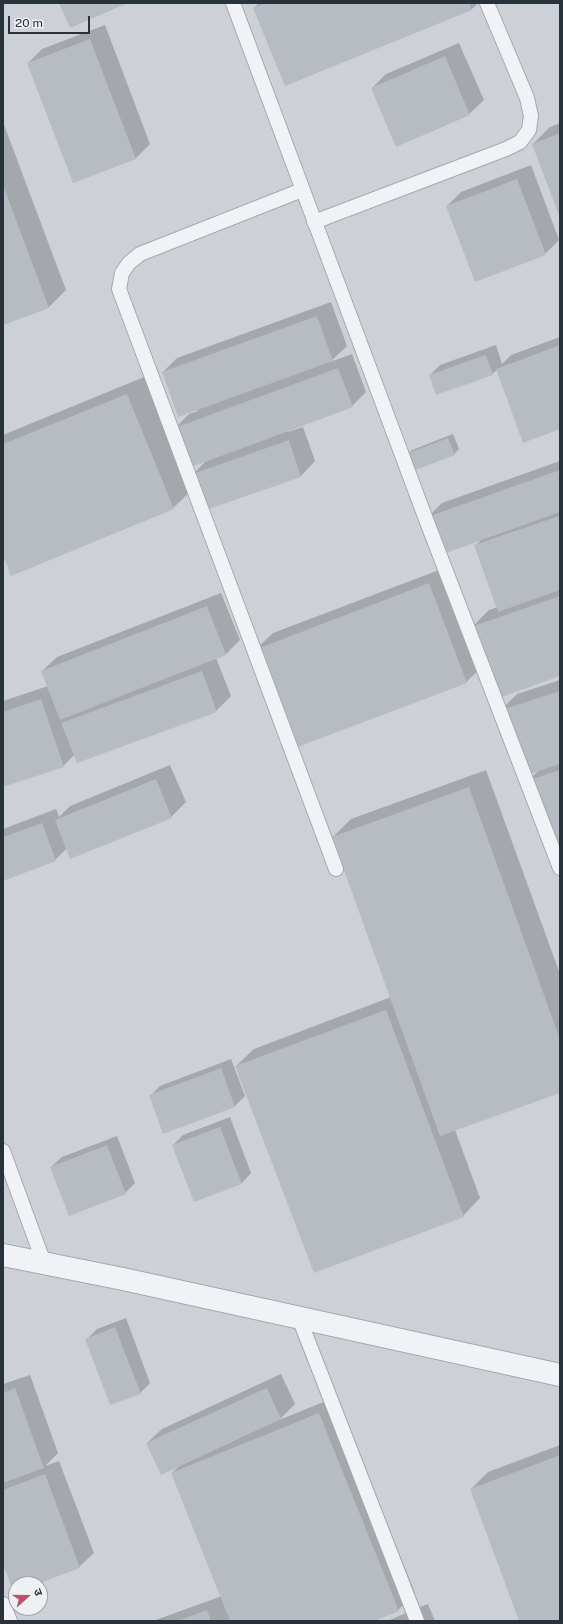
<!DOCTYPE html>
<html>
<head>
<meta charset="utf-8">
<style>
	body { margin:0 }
	#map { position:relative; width:563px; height:1624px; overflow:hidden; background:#dee2e6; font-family:"Public Sans","Noto Sans Devanagari",sans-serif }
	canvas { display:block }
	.frame { position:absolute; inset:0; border:4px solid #29313b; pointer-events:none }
	.north { position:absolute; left:8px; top:1576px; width:40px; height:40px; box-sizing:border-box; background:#edf1f4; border:1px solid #9fa4aa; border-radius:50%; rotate:69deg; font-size:11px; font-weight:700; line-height:16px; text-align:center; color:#29313b }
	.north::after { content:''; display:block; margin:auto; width:14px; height:18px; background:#bd5169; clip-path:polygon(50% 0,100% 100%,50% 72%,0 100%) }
	.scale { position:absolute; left:8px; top:16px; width:82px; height:18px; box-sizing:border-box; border:2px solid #29313b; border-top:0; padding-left:5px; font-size:12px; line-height:14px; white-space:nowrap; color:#29313b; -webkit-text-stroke:3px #edf1f4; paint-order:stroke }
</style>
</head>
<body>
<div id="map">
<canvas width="563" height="1624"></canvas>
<div class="frame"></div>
<div class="north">उ</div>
<div class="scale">20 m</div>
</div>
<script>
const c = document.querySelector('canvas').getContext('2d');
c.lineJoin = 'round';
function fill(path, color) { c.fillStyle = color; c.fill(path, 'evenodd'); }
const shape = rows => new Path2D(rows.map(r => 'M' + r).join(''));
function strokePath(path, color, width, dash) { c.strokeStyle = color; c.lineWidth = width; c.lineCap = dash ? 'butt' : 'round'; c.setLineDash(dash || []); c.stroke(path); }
fill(shape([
	[3,3,560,3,560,1621,3,1621],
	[16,1584,40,1584,40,1608,16,1608]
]), '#cdd1d7');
fill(shape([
	[259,3,478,3,471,10,254,8],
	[105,25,150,144,136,158,74,182,28,63,42,49],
	[459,43,484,100,469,114,372,88,386,74],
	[3,122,66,290,49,307,3,324],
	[560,123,560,215,533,144,550,127],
	[531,165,559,240,545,254,447,206,461,192],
	[331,302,347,346,330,362,352,354,366,392,352,406,287,430,287,432,303,427,315,461,301,476,204,510,192,475,207,460,175,428,189,414,198,411,163,372,177,358],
	[560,337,560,428,497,370,492,374,430,375,440,365,496,345,502,364,511,355],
	[144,377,191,491,173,508,3,553,3,435],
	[453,434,459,449,454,454,407,455,412,450],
	[560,461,560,675,485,664,466,682,255,650,273,633,447,567,472,627,489,610,498,607,476,545,482,539,428,517,442,503],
	[221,593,240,640,226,654,216,658,231,696,216,711,74,755,63,766,3,786,3,701,48,686,42,671,57,657],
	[560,680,560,847,528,781,538,771,500,711,517,694],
	[170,765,186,802,171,817,67,848,55,860,3,880,3,829,56,809,59,817,70,806],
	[486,770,560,974,560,1092,455,1130,480,1198,463,1216,236,1066,254,1049,391,997,333,837,351,819],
	[231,1059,245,1096,235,1106,164,1132,150,1096,160,1086],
	[230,1117,251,1173,241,1184,173,1145,183,1135],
	[117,1136,135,1183,125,1193,51,1167,62,1157],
	[126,1318,150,1383,140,1393,87,1339,97,1329],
	[281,1374,295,1404,279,1420,336,1397,415,1593,398,1610,371,1621,153,1621,222,1596,172,1473,181,1464,147,1443,162,1429],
	[30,1375,58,1453,45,1466,59,1461,94,1553,79,1567,34,1584,16,1584,16,1591,3,1561,3,1384],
	[560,1445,560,1621,520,1621,471,1489,488,1472],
	[428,1604,435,1621,387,1621]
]), '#0003');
fill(shape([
	[59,3,128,3,70,28],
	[265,3,469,3,472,10,285,86,253,8],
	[90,39,136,159,73,183,27,63],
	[445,56,470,115,396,147,371,88],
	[560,133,560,218,532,144],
	[517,179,546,255,475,282,446,206],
	[3,185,49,308,3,325],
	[317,316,333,361,178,417,162,372],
	[560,345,560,429,523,443,496,369],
	[486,355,493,375,436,395,429,375],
	[338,368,353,407,189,468,174,428],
	[127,394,174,509,11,576,3,555,3,444],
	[448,438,455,455,413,471,406,454],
	[289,440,301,477,203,511,190,475],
	[560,470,560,512,440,555,427,517],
	[559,516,560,590,498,612,474,545],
	[429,583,467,683,292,749,254,650],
	[560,596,560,676,496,699,471,627],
	[207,606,226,655,60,720,41,671],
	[202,671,217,712,77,763,61,723],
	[560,691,560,764,521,777,498,711],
	[41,699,64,767,3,787,3,712],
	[560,770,560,848,549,851,527,781],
	[156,779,172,818,70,859,55,820],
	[469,787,560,1039,560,1093,440,1136,332,837],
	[42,823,56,861,3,881,3,837],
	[386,1010,464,1217,314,1273,235,1066],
	[221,1068,235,1107,163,1134,149,1095],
	[220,1127,242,1184,194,1202,172,1145],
	[107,1145,126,1194,69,1216,50,1167],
	[115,1327,141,1394,110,1405,85,1339],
	[15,1388,44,1468,3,1483,3,1393],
	[267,1388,281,1419,161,1475,146,1443],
	[319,1413,399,1611,374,1621,230,1621,171,1473],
	[560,1455,560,1621,519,1621,470,1489],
	[45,1474,80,1568,37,1584,16,1584,16,1592,14,1593,3,1564,3,1490],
	[207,1610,211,1621,177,1621]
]), '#b6bcc2');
const service = shape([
	[233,3,427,522,560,868],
	[302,190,140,254,129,263,122,273,119,289,336,869],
	[314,222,506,149,520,142,529,130,531,116,527,98,487,3],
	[3,1151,44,1263],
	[299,1318,417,1621],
	[3,1604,10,1621]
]);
const tertiary = shape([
	[3,1255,123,1279,560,1375]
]);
strokePath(service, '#a4a9af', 16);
strokePath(tertiary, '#a4a9af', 24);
strokePath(service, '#f1f2f5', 14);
strokePath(tertiary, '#f1f2f5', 22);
</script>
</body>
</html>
